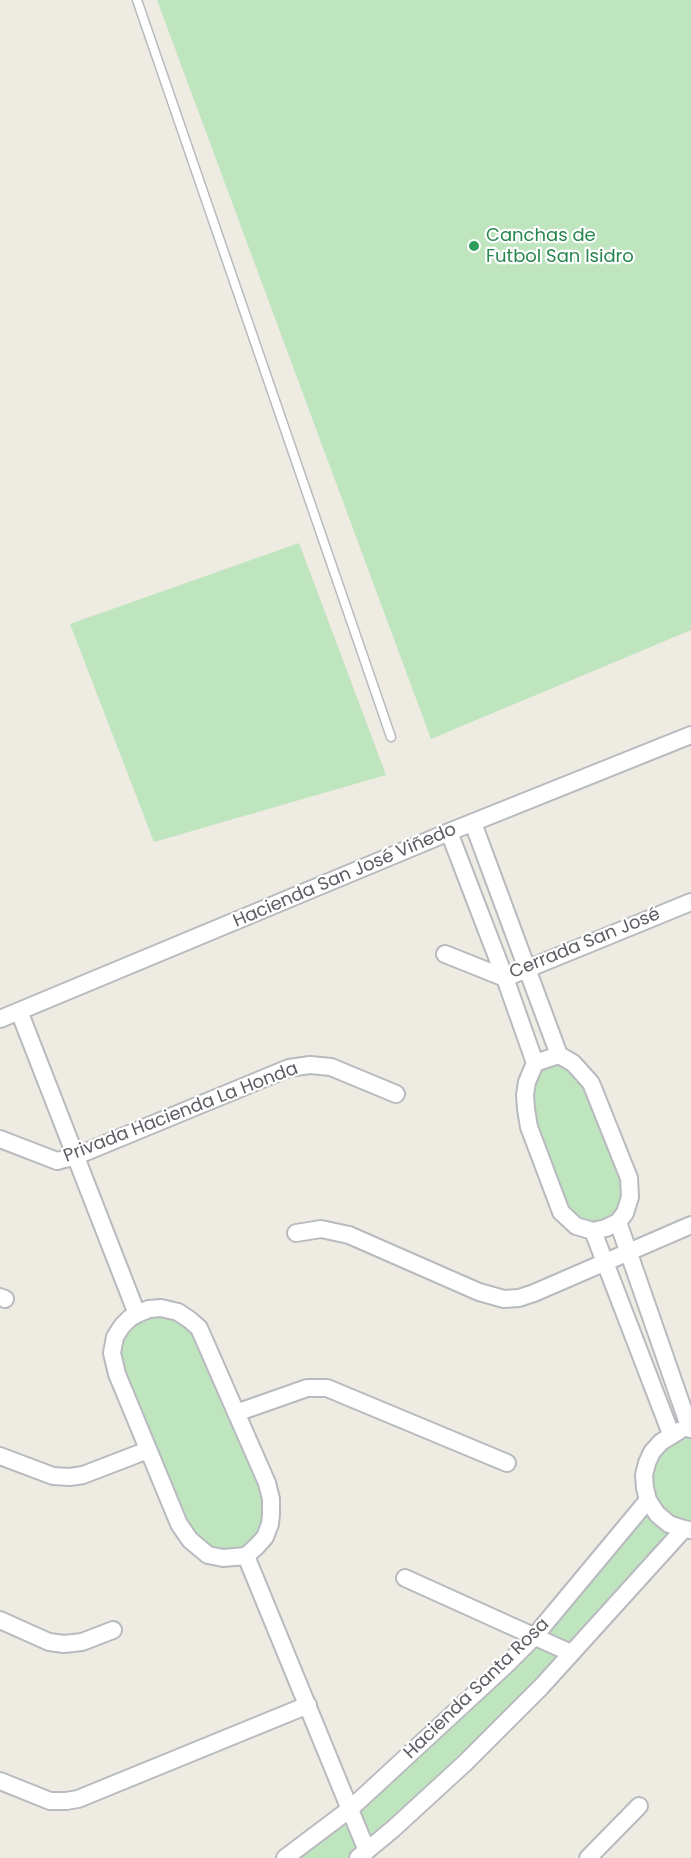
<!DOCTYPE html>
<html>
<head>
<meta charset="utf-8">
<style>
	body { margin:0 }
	canvas { display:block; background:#edebe2 }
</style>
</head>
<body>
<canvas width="691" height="1858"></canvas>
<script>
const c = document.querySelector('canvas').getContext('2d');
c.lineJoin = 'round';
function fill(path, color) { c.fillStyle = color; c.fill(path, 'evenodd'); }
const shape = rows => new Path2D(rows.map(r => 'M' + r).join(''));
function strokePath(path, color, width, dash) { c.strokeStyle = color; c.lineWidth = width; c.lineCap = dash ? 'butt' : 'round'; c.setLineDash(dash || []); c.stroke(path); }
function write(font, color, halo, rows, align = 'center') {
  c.font = font + ' Poppins,sans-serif'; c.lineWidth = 4.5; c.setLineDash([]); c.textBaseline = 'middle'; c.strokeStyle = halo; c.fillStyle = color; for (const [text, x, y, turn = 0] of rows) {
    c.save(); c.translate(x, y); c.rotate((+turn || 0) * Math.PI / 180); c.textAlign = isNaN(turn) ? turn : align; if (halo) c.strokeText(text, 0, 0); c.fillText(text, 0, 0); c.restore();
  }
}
fill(shape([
	[157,0,691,0,691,630,431,739],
	[299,543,386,775,154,842,70,624],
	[553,1061,569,1066,589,1086,627,1178,617,1217,592,1226,566,1213,532,1126,531,1083,538,1067],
	[160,1312,195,1330,265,1487,269,1511,252,1545,239,1550,222,1554,203,1547,181,1522,120,1371,119,1336,130,1323],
	[684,1436,691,1436,691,1526,675,1522,654,1499,652,1468,659,1454,670,1443],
	[647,1507,678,1530,569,1648,540,1636],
	[534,1644,564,1655,460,1762,369,1844,357,1811],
	[349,1815,362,1849,350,1858,291,1858]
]), '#bfe5be');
const service = shape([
	[137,0,391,737]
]);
const minor = shape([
	[473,823,559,1055,573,1063,591,1083,629,1178,630,1197,625,1213,618,1222,606,1228,593,1231,576,1226,561,1212,529,1127,526,1109,525,1095,527,1082,535,1063,559,1055],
	[449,832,505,978,535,1063],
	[445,954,505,978,691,902],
	[19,1011,137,1314],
	[0,1019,449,832,691,735],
	[0,1139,57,1161,76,1156,289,1068,310,1065,331,1067,396,1094],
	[618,1222,690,1429],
	[593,1231,671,1434],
	[296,1233,321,1229,349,1235,479,1292,504,1299,519,1298,534,1293,691,1225],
	[0,1297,5,1299],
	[161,1308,178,1312,190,1320,199,1328,267,1483,271,1499,271,1514,270,1524,265,1537,257,1546,246,1556,223,1558,208,1555,190,1540,179,1524,117,1374,112,1353,115,1337,122,1326,130,1318,137,1314,149,1309,161,1308],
	[236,1413,307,1388,327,1388,507,1463],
	[679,1431,661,1442,652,1452,647,1463,644,1475,645,1488,648,1500,657,1514,669,1524,684,1529,691,1530],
	[0,1456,53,1476,70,1477,83,1475,148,1450],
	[246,1556,367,1851],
	[405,1578,571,1653],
	[0,1620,49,1642,64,1644,82,1642,113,1630],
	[0,1781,50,1801,66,1801,78,1799,308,1705],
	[285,1858,350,1809,506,1665,534,1637,648,1500],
	[358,1858,393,1829,465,1763,541,1687,684,1529],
	[588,1858,639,1806]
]);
strokePath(service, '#b8babf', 11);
strokePath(minor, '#b8babf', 20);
strokePath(service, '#fff', 8);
strokePath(minor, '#fff', 16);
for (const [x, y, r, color] of [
	[474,246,6,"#2e9e5b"]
]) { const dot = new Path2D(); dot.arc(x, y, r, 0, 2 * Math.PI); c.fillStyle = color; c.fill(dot); strokePath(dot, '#fff', 2); }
write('18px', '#27864d', '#fff', [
	["Canchas de",486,236],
	["Futbol San Isidro",486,257]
], 'left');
write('18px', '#5b5e63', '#fff', [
	["Hacienda San José Viñedo",345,876,-23],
	["Cerrada San José",585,944,-22],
	["Privada Hacienda La Honda",181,1113,-21],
	["Hacienda Santa Rosa",477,1689,-44]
]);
</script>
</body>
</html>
